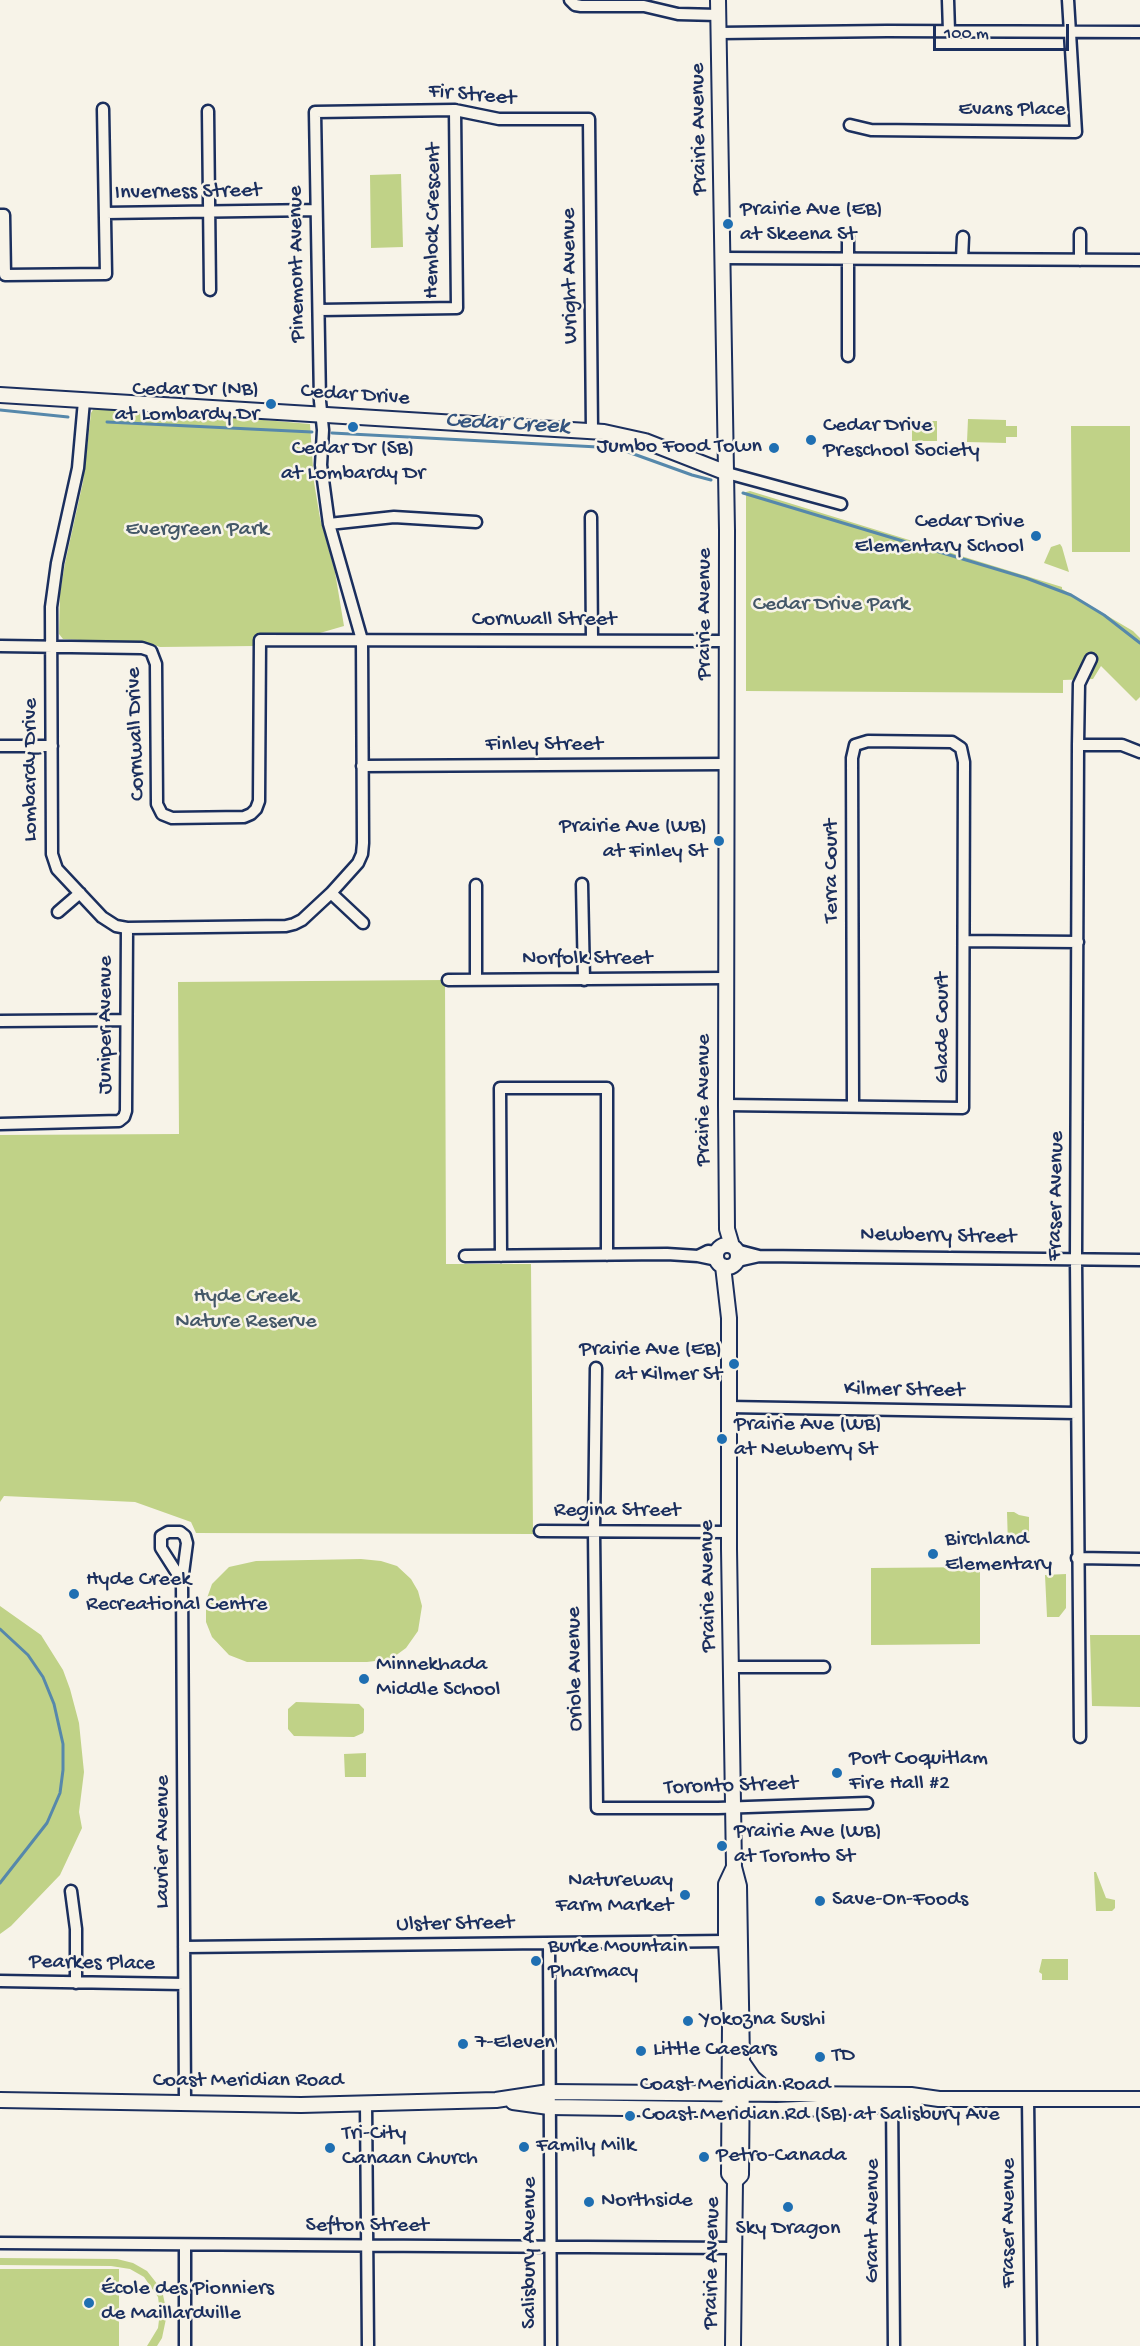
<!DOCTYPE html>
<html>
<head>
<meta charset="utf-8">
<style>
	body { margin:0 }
	#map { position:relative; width:1140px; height:2346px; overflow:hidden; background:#f7f3e8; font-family:"Gochi Hand",sans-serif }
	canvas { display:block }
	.scale { position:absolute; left:933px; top:24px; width:136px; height:27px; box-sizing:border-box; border:3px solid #1b2f5e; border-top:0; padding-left:8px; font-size:18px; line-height:21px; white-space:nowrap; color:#1b2f5e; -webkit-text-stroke:4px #f7f3e8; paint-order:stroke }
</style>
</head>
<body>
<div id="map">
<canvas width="1140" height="2346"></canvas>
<div class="scale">100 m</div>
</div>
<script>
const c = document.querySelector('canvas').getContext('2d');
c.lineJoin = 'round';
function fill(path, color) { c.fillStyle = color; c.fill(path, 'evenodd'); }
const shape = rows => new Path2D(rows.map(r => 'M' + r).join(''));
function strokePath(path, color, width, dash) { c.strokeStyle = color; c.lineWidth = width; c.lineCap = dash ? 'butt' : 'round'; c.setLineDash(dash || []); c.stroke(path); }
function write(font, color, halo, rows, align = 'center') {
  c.font = font + ' "Gochi Hand",sans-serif'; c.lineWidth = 5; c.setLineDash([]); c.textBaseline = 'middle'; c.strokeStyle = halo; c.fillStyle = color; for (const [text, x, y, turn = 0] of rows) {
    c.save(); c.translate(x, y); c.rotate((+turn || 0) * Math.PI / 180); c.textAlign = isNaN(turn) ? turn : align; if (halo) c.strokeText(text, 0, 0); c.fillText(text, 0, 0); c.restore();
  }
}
fill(shape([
	[401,174,403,247,371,248,370,175],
	[103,406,310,424,314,482,320,518,335,572,344,626,313,635,260,640,254,646,160,647,151,644,63,639,59,634,60,593,65,563,83,482,91,413,94,408],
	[968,419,1006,420,1006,426,1017,426,1017,437,1006,437,1006,443,967,442],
	[912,421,937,421,937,441,912,441],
	[1071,426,1130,426,1130,552,1072,552],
	[750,491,1062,587,1062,589,1133,631,1140,638,1140,697,1136,701,1101,666,1093,679,1063,680,1063,693,746,691,746,492],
	[1060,544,1062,547,1069,572,1044,563,1051,547],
	[445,980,446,1264,531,1264,533,1534,196,1533,191,1522,135,1502,4,1496,0,1502,0,1135,179,1134,178,982],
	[1007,1512,1014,1512,1019,1515,1029,1517,1029,1545,1008,1545],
	[361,1559,381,1561,397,1566,411,1579,418,1591,422,1606,418,1631,406,1648,391,1659,367,1662,247,1662,229,1655,212,1637,206,1622,206,1601,212,1584,229,1567,256,1561],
	[980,1567,980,1644,871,1645,871,1568],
	[1066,1574,1066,1608,1059,1617,1047,1617,1045,1575],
	[0,1606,41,1635,63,1670,70,1689,79,1723,84,1772,79,1812,82,1828,60,1875,11,1926,0,1934],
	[1090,1635,1140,1635,1140,1707,1092,1706],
	[296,1702,359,1704,364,1709,364,1730,363,1733,354,1737,294,1736,288,1729,288,1709],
	[366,1753,366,1777,345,1777,344,1754],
	[1094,1872,1096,1872,1106,1898,1115,1900,1115,1908,1112,1911,1096,1911],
	[1042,1959,1068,1959,1068,1980,1042,1980,1042,1974,1039,1972],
	[0,2258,117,2259,133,2263,147,2271,162,2290,167,2314,162,2338,157,2346,147,2346,158,2328,160,2312,158,2297,144,2277,130,2269,111,2266,0,2265],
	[0,2269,119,2269,119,2346,0,2346]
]), '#c0d287');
strokePath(shape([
	[0,410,68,417],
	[107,422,312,432],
	[332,433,617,448,692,475,711,480],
	[743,493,1026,578,1071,595,1104,615,1140,643],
	[0,1629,28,1655,43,1677,54,1704,63,1744,63,1770,60,1793,47,1823,0,1883]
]), '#5688ab', 3);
const street = shape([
	[570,0,575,5,581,6,644,6,678,14,718,15],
	[948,0,949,31],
	[719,33,887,31,1140,32],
	[208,111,210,290],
	[850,125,871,130,1076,132,1068,0],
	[105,213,316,210],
	[0,215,4,215,5,275,106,274,103,109],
	[848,234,848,356],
	[723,258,1140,260],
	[962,259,963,237],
	[1080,260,1080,234],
	[319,310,457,308,455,110],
	[84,401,78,468,57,563,51,607,52,854,57,869,102,917,116,926,127,928,286,926,294,924,302,920,331,893,358,863,362,854,363,843,362,640,329,524,321,465,323,430,320,401,315,112,455,110,499,119,589,119,592,431],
	[727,473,841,504],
	[591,517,592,640],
	[329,524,394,517,476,522],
	[0,646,142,648,151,651,156,664,157,804,162,814,172,818,244,817,251,814,256,809,259,801,260,640,727,641],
	[1078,745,1122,745,1140,752],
	[0,746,52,746],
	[362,766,726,764],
	[582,884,584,980],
	[331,893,363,923],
	[58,912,80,893],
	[964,941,1078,942],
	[448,980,726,978],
	[476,980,476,885],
	[0,1021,126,1020],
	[726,1105,963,1108,964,762,961,748,952,742,868,741,855,745,852,758,853,1105],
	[0,1124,119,1121,124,1117,126,1111,127,928],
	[736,1250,759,1256,1140,1260],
	[465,1256,667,1254,698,1256,717,1260],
	[501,1256,500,1088,607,1088,607,1255],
	[698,1256,708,1251,717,1252],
	[737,1261,759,1256],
	[596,1368,594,1531,597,1808,718,1808,867,1803],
	[729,1407,1077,1413],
	[540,1531,729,1532],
	[1077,1558,1140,1559],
	[182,1581,161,1548,161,1536,168,1532,180,1532,185,1536,187,1543,182,1581,185,2102],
	[731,1667,824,1667],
	[1080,1737,1076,1260,1078,745,1079,684,1091,659],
	[71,1891,76,1929,76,1983],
	[549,1943,551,2346],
	[184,1947,726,1941],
	[0,1981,184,1984],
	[892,2097,894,2346],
	[1028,2099,1031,2346],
	[366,2103,368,2346],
	[0,2243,734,2248],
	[185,2245,185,2346]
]);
const secondary = shape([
	[718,0,727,530,726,1105,727,1229,732,1246],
	[0,395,604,432,645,441,727,473],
	'716 1256a11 11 0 1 1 22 0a11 11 0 1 1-22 0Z',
	[723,1266,729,1318,729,1549,734,1867,739,1886,742,2062,741,2175,735,2181,733,2346],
	[734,1867,726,1884,726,1941,730,2022,729,2174,735,2181],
	[742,2062,753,2078,771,2094],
	[0,2100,301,2105,496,2100,549,2092,911,2095,939,2099,1140,2099],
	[513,2102,549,2107,777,2110,914,2104]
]);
strokePath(street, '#1b2f5e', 15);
strokePath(secondary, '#1b2f5e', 18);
strokePath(street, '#f7f3e8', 10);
strokePath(secondary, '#f7f3e8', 14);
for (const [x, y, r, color] of [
	[728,224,6,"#1f6fb2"],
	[271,404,6,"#1f6fb2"],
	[353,427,6,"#1f6fb2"],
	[811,440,6,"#1f6fb2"],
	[774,448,6,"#1f6fb2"],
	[1036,536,6,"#1f6fb2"],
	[719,841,6,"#1f6fb2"],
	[734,1364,6,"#1f6fb2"],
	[722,1439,6,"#1f6fb2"],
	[933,1554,6,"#1f6fb2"],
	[74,1594,6,"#1f6fb2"],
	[364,1679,6,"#1f6fb2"],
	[837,1773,6,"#1f6fb2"],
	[722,1846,6,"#1f6fb2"],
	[685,1895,6,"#1f6fb2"],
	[820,1901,6,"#1f6fb2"],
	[536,1961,6,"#1f6fb2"],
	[688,2021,6,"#1f6fb2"],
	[463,2044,6,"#1f6fb2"],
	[641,2051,6,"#1f6fb2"],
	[820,2057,6,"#1f6fb2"],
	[630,2116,6,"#1f6fb2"],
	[524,2147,6,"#1f6fb2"],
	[330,2148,6,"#1f6fb2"],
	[704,2157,6,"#1f6fb2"],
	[589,2202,6,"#1f6fb2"],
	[788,2207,6,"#1f6fb2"],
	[89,2303,6,"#1f6fb2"]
]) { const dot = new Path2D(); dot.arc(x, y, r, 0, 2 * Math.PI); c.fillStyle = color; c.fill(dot); strokePath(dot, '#f7f3e8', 2); }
write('22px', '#1b2f5e', '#f7f3e8', [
	["Fir Street",472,96,5],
	["Evans Place",1012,111],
	["Prairie Avenue",700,129,-91],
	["Inverness Street",188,193,-1],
	["Hemlock Crescent",434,221,-89],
	["Pinemont Avenue",298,264,-91],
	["Wright Avenue",571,276,-91],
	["Cedar Drive",355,396,4],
	["Prairie Avenue",706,614,-90],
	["Cornwall Street",544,621],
	["Cornwall Drive",137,734,-92],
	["Finley Street",544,746],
	["Lombardy Drive",32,770,-90],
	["Terra Court",833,871,-90],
	["Norfolk Street",587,960],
	["Juniper Avenue",107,1025,-90],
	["Glade Court",944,1028,-90],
	["Prairie Avenue",705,1100,-90],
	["Fraser Avenue",1057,1196,-89],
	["Newberry Street",938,1237,1],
	["Kilmer Street",904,1391,1],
	["Regina Street",617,1512],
	["Prairie Avenue",709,1586,-91],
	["Oriole Avenue",576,1669,-91],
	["Toronto Street",731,1787,-2],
	["Laurier Avenue",164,1842,-90],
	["Ulster Street",455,1925,-1],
	["Pearkes Place",92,1964,1],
	["Coast Meridian Road",248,2082],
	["Coast Meridian Road",735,2086],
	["Grant Avenue",874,2221,-90],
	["Fraser Avenue",1010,2223,-90],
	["Sefton Street",367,2227],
	["Salisbury Avenue",531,2253,-90],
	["Prairie Avenue",713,2263,-89]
]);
write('22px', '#1b2f5e', '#f7f3e8', [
	["Prairie Ave (EB)",740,211],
	["at Skeena St",740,236],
	["Cedar Dr (NB)",259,391,"right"],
	["at Lombardy Dr",259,416,"right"],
	["Cedar Drive",823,427],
	["Preschool Society",823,452],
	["Jumbo Food Town",762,448,"right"],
	["Cedar Dr (SB)",353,450,"center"],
	["at Lombardy Dr",353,475,"center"],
	["Cedar Drive",1024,523,"right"],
	["Elementary School",1024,548,"right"],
	["Prairie Ave (WB)",707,828,"right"],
	["at Finley St",707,853,"right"],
	["Prairie Ave (EB)",722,1351,"right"],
	["at Kilmer St",722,1376,"right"],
	["Prairie Ave (WB)",734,1426],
	["at Newberry St",734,1451],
	["Birchland",945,1541],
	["Elementary",945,1566],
	["Hyde Creek",86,1581],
	["Recreational Centre",86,1606],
	["Minnekhada",376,1666],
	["Middle School",376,1691],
	["Port Coquitlam",849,1760],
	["Fire Hall #2",849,1785],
	["Prairie Ave (WB)",734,1833],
	["at Toronto St",734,1858],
	["Natureway",673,1882,"right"],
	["Farm Market",673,1907,"right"],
	["Save-On-Foods",832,1901],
	["Burke Mountain",548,1948],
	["Pharmacy",548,1973],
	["Yokozna Sushi",700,2021],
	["7-Eleven",475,2044],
	["Little Caesars",653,2051],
	["TD",832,2057],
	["Coast Meridian Rd (SB) at Salisbury Ave",642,2116],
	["Tri-City",342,2135],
	["Canaan Church",342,2160],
	["Family Milk",536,2147],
	["Petro-Canada",716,2157],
	["Northside",601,2202],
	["Sky Dragon",788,2230,"center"],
	["École des Pionniers",101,2290],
	["de Maillardville",101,2315]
], 'left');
write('22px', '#445868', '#f7f3e8', [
	["Evergreen Park",197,531],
	["Cedar Drive Park",831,606],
	["Hyde Creek",246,1298],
	["Nature Reserve",246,1323]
]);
write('italic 24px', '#34547e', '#f7f3e8', [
	["Cedar Creek",507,425,3]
]);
</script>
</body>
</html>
